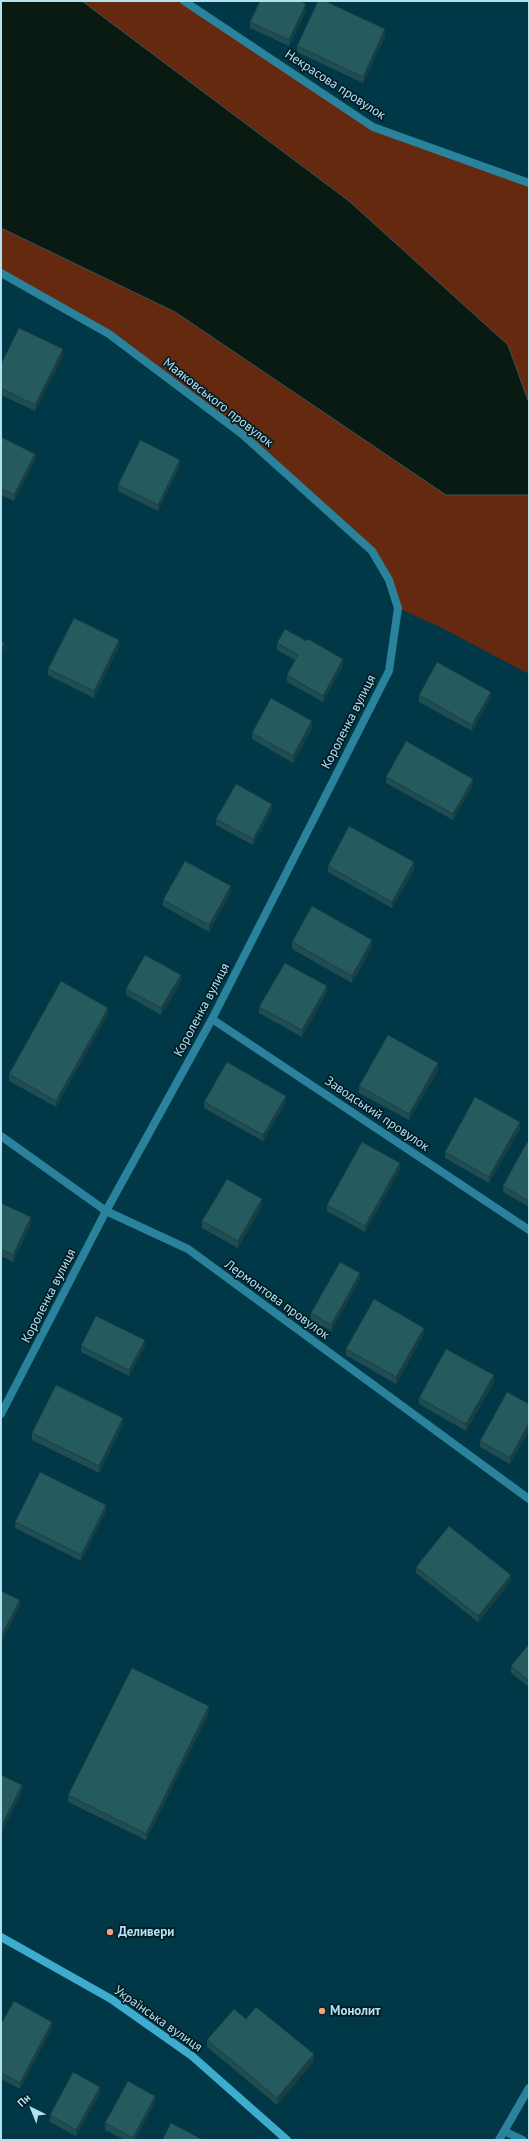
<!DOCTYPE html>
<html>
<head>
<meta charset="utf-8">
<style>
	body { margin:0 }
	#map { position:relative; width:530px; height:2141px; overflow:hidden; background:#003847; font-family:"PT Sans",sans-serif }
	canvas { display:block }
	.frame { position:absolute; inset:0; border:2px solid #b5e0ef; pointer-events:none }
	.north { position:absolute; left:12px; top:2089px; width:40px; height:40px; -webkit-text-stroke:3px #001d26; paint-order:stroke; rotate:317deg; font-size:11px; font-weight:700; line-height:16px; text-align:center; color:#b5e0ef }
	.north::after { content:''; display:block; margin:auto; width:14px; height:18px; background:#b5e0ef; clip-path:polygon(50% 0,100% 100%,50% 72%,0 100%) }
</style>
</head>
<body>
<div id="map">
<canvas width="530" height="2141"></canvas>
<div class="frame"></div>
<div class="north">Пн</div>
</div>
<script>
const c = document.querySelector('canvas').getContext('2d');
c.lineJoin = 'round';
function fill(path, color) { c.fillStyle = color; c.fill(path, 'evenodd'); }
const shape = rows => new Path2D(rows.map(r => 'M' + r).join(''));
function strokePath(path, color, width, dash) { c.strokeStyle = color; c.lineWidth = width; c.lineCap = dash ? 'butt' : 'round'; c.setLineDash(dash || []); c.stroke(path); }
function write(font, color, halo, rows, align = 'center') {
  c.font = font + ' "PT Sans",sans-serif'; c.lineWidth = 3.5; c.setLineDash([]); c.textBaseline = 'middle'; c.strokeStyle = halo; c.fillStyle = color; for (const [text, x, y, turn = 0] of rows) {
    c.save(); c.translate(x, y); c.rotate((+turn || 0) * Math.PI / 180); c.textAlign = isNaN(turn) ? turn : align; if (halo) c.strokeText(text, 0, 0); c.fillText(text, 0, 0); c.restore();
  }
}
fill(shape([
	[1,1,184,1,373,127,529,183,529,674,440,627,398,608,372,551,242,434,109,334,1,273]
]), '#65290f');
const water = shape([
	[1,1,82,1,349,201,508,345,529,403,529,495,446,495,175,312,1,228,1,1]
]);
fill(water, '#091a12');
strokePath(water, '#3d5554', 1);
strokePath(shape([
	[184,1,373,127,529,183],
	[1,273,109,334,242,434,372,551,389,580,398,608,389,671,212,1019,106,1211,1,1414],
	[212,1019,529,1230],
	[1,1136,106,1211,188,1249,529,1499],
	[504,2131,523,2140],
	[499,2140,529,2088]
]), '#2a829c', 8);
strokePath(shape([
	[1,1937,111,1999,192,2056,287,2140]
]), '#3eacce', 8);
fill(shape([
	[306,11,289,46,250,28,250,22],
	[385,36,363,83,297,52,297,46],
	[63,356,35,411,1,395,1,364],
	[1,437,35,460,14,501,1,495],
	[180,466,158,511,118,491,118,485],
	[306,641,343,665,323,702,287,682,287,675,295,660,277,650,277,643],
	[119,647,94,698,48,675,48,669],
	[419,695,491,698,472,731,419,702],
	[312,728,293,763,252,739,252,733],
	[386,777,473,785,453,820,386,783],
	[272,810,253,845,216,825,216,819],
	[328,866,414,869,392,908,328,872],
	[231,892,209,932,163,906,163,900],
	[292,942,372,947,352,983,292,949],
	[181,981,161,1015,126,995,126,989],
	[327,992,302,1037,259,1013,259,1007],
	[108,1014,56,1107,9,1081,9,1074],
	[438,1070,409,1120,359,1093,359,1086],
	[204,1102,286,1102,263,1141,204,1108],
	[520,1129,489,1183,445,1158,445,1152],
	[529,1143,529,1207,503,1192,503,1186],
	[400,1169,365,1232,327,1211,327,1205],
	[1,1203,31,1224,13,1262,1,1256],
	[262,1205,238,1248,202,1228,202,1221],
	[360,1279,331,1331,311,1320,311,1313],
	[424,1334,396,1384,346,1355,346,1349],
	[81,1346,145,1346,129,1376,81,1352],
	[494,1382,466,1431,419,1404,419,1398],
	[529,1404,529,1430,510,1464,480,1447,480,1441],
	[123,1424,99,1473,32,1440,32,1433],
	[106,1511,81,1561,15,1528,15,1522],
	[416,1567,511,1581,478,1622,416,1573],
	[529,1644,529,1687,511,1673,511,1666],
	[209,1713,146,1840,68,1802,68,1795],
	[246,2019,314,2061,277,2105,207,2047,207,2040],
	[1,2024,52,2028,20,2089,1,2079],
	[100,2093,76,2136,50,2122,50,2115],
	[155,2102,135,2140,125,2140,105,2130,105,2123]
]), '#204d51');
fill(shape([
	[306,4,306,11,289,46,289,40],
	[385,29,385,36,363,83,363,77],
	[63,349,63,356,35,411,35,405],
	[35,454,35,460,14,501,14,495],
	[180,460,180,466,158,511,158,505],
	[119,640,119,647,94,698,94,691],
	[4,643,4,649,1,655,1,649],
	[343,659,343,665,323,702,323,696],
	[491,692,491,698,472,731,472,725],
	[312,721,312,728,293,763,293,756],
	[473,779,473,785,453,820,453,814],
	[272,804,272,810,253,845,253,839],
	[414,862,414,869,392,908,392,902],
	[231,886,231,892,209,932,209,925],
	[372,940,372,947,352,983,352,976],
	[181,975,181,981,161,1015,161,1008],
	[327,986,327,992,302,1037,302,1030],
	[108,1008,108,1014,56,1107,56,1101],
	[438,1063,438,1070,409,1120,409,1114],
	[286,1096,286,1102,263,1141,263,1135],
	[520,1122,520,1129,489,1183,489,1177],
	[400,1163,400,1169,365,1232,365,1226],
	[262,1199,262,1205,238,1248,238,1241],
	[31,1217,31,1224,13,1262,13,1255],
	[360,1273,360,1279,331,1331,331,1325],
	[424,1328,424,1334,396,1384,396,1377],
	[145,1340,145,1346,129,1376,129,1370],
	[494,1375,494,1382,466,1431,466,1424],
	[123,1418,123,1424,99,1473,99,1466],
	[529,1423,529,1430,510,1464,510,1458],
	[106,1505,106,1511,81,1561,81,1555],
	[511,1575,511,1581,478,1622,478,1616],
	[20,1600,20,1606,1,1643,1,1636],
	[209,1706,209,1713,146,1840,146,1834],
	[22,1785,22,1792,1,1834,1,1827],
	[52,2022,52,2028,20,2089,20,2083],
	[314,2054,314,2061,277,2105,277,2098],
	[100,2087,100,2093,76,2136,76,2130],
	[155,2096,155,2102,135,2140,133,2140,133,2138]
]), '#1a3f42');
const building = shape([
	[260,1,299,1,306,4,289,40,250,22,260,1],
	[318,1,325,1,385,29,363,77,297,46,318,1],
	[19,328,63,349,35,405,1,388,1,364,19,328],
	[1,437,35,454,14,495,1,488,1,437],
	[140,440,180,460,158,505,118,485,140,440],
	[74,618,119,640,94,691,48,669,74,618],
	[285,629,306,641,308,639,343,659,323,696,287,675,298,655,277,643,285,629],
	[1,642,4,643,1,649,1,642],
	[437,662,491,692,472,725,419,695,437,662],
	[271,698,312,721,293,756,252,733,271,698],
	[406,741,473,779,453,814,386,777,406,741],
	[236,784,272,804,253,839,216,819,236,784],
	[349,826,414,862,392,902,328,866,349,826],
	[185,861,231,886,209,925,163,900,185,861],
	[312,906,372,940,352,976,292,942,312,906],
	[145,955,181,975,161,1008,126,989,145,955],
	[285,963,327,986,302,1030,259,1007,285,963],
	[61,981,108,1008,56,1101,9,1074,61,981],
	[388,1035,438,1063,409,1114,359,1086,388,1035],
	[227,1062,286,1096,263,1135,204,1102,227,1062],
	[475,1097,520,1122,489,1177,445,1152,475,1097],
	[362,1142,400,1163,365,1226,327,1205,362,1142],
	[527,1142,529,1143,529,1201,503,1186,527,1142],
	[227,1179,262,1199,238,1241,202,1221,227,1179],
	[1,1203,31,1217,13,1255,1,1249,1,1203],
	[340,1262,360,1273,331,1325,311,1313,340,1262],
	[374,1299,424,1328,396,1377,346,1349,374,1299],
	[96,1316,145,1340,129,1370,81,1346,96,1316],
	[446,1349,494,1375,466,1424,419,1398,446,1349],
	[56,1385,123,1418,99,1466,32,1433,56,1385],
	[507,1392,529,1404,529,1423,510,1458,480,1441,507,1392],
	[40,1472,106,1505,81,1555,15,1522,40,1472],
	[449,1526,511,1575,478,1616,416,1567,449,1526],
	[1,1591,20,1600,1,1636,1,1591],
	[529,1644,529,1681,511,1666,529,1644],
	[132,1668,209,1706,146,1834,68,1795,132,1668],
	[1,1775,22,1785,1,1827,1,1775],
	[14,2001,52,2022,20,2083,1,2073,1,2024,14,2001],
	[256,2007,314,2054,277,2098,207,2040,234,2009,246,2019,256,2007],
	[73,2072,100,2087,76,2130,50,2115,73,2072],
	[128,2081,155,2096,133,2138,105,2123,128,2081],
	[171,2123,203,2140,162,2140,171,2123]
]);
fill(building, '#255a5e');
strokePath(building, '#1a3f42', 1);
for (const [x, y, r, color] of [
	[110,1932,4,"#f2a080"],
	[322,2011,4,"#f2a080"]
]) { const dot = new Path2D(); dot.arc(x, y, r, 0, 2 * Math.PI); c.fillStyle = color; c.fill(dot); strokePath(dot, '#001d26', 1.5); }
write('13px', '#b5e0ef', '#001d26', [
	["Некрасова провулок",335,85,33],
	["Маяковського провулок",218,403,38],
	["Короленка вулиця",349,722,-63],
	["Короленка вулиця",202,1010,-62],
	["Заводський провулок",377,1114,34],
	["Короленка вулиця",49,1296,-63],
	["Лермонтова провулок",277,1300,36],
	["Українська вулиця",158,2019,35]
]);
write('bold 13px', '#b5e0ef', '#001d26', [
	["Деливери",118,1932],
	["Монолит",330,2011]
], 'left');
</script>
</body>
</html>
